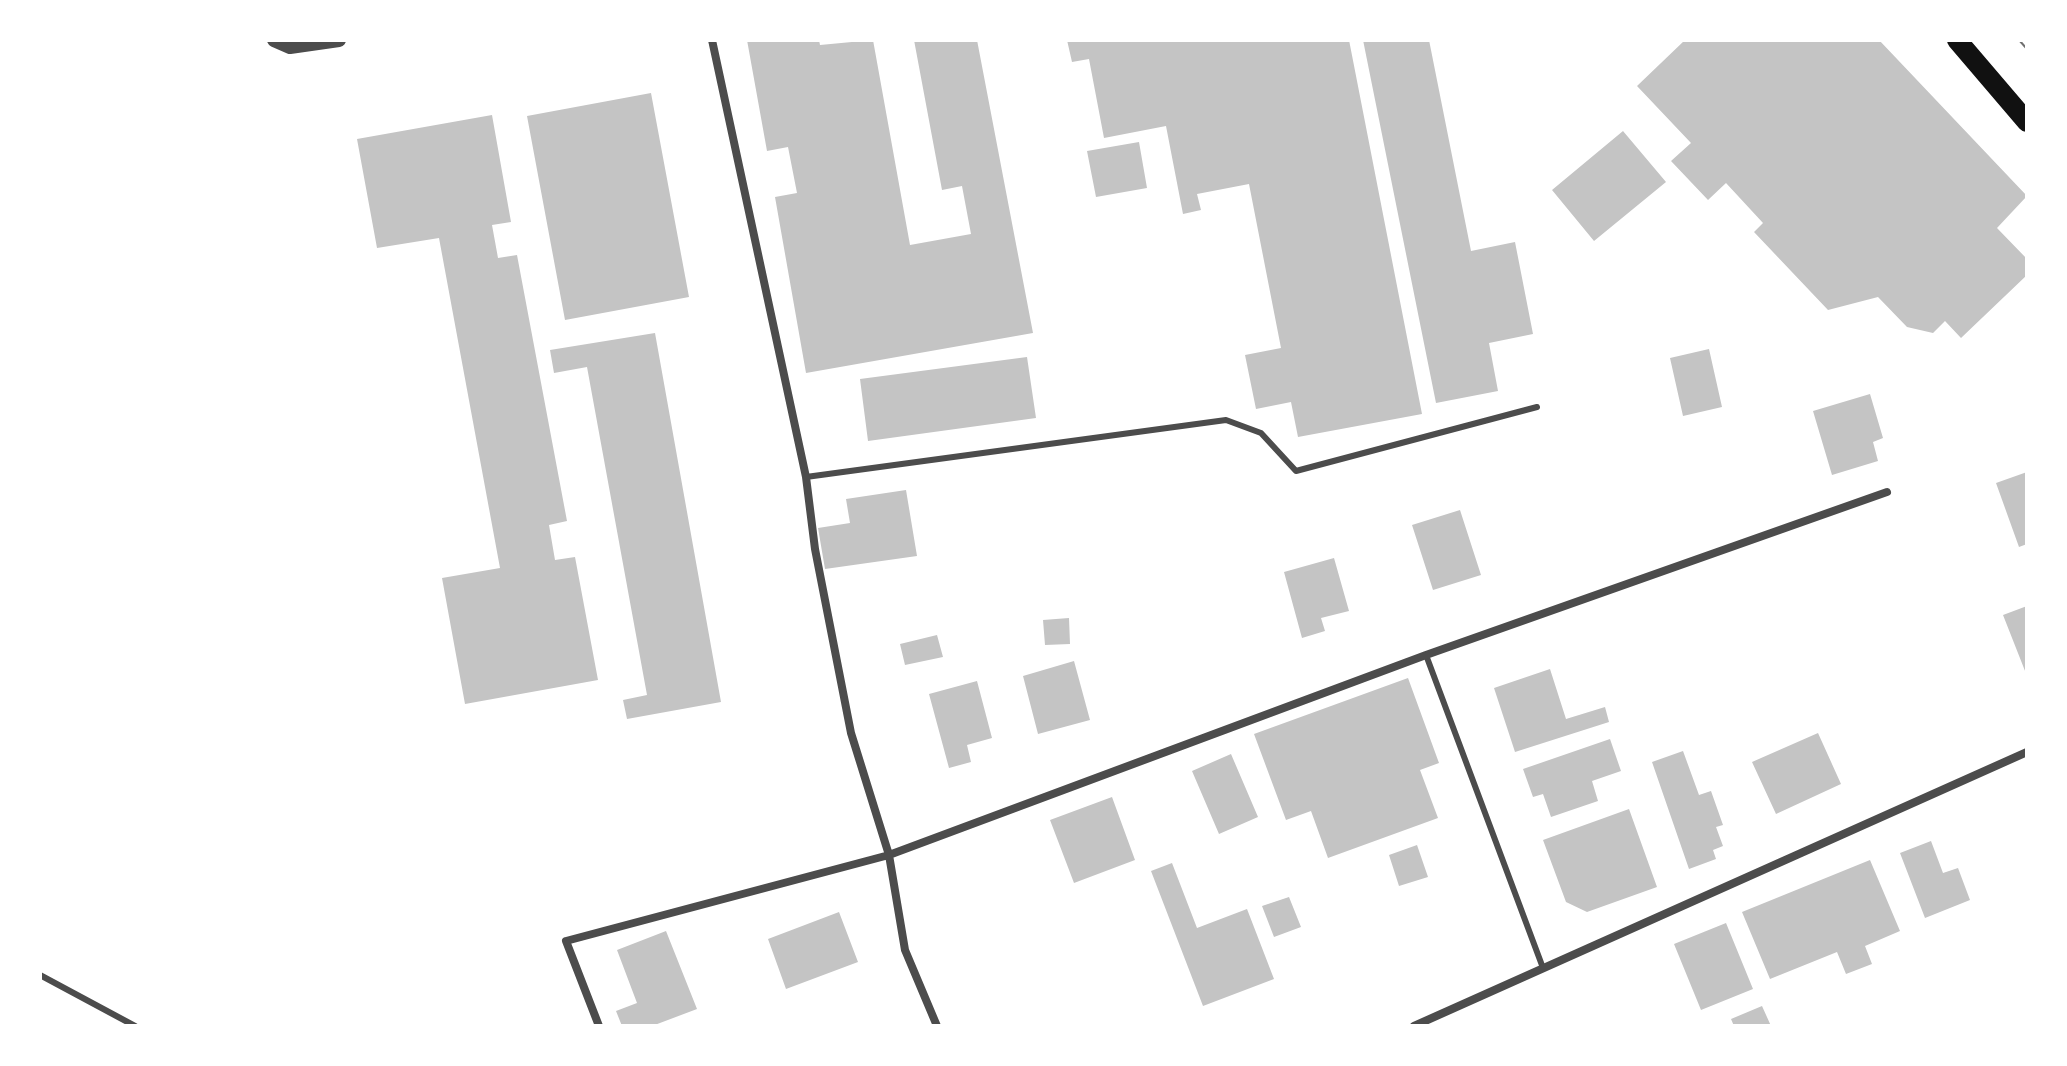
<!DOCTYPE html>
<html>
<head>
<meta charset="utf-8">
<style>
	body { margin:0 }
	#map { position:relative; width:2067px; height:1066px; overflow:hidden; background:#fff; font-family:Overpass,sans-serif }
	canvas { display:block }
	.frame { position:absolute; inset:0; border:42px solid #fff; pointer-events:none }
</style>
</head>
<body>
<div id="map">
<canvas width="2067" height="1066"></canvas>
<div class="frame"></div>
</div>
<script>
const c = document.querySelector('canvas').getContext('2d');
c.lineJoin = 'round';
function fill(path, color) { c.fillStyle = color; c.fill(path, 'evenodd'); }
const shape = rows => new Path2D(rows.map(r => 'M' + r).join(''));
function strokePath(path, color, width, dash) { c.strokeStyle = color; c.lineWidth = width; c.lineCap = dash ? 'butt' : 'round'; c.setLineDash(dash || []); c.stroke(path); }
fill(shape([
	[747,40,819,40,820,45,873,40,910,245,971,234,962,186,942,190,914,40,977,40,1033,333,806,373,775,197,797,193,788,147,767,151],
	[1067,40,1349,40,1422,414,1298,437,1291,402,1256,409,1245,355,1281,348,1249,184,1197,194,1201,210,1183,214,1166,126,1104,138,1089,59,1072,62],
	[1363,40,1429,40,1471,251,1515,242,1533,334,1489,343,1498,391,1436,403],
	[1685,40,1879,40,2027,196,1997,228,2027,259,2027,275,1961,338,1945,321,1933,333,1907,327,1878,297,1828,310,1754,232,1763,223,1726,183,1708,200,1671,161,1691,143,1637,86],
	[651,93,689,297,565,320,527,116],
	[492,115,511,222,492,225,498,258,517,255,567,521,549,525,555,560,575,557,598,680,465,704,442,578,500,568,439,238,377,248,357,139],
	[1623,131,1666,182,1594,241,1552,190],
	[1139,142,1147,188,1096,197,1087,151],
	[655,333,721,702,627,719,623,700,647,695,587,367,554,373,550,350],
	[1709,349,1722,407,1683,416,1670,358],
	[1027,357,1036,418,868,441,860,379],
	[1870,394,1883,438,1873,442,1878,461,1832,475,1813,411],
	[2027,472,2027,544,2019,547,1996,483],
	[906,490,917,556,825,569,818,528,850,523,846,499],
	[1460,510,1481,575,1433,590,1412,525],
	[1334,558,1349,611,1321,618,1325,631,1302,638,1284,572],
	[2027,606,2027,676,2003,615],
	[1069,618,1070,644,1045,645,1043,620],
	[937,635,943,657,905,665,900,644],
	[1074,661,1090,720,1038,734,1023,676],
	[1550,669,1566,719,1605,707,1609,722,1515,752,1494,688],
	[1408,678,1439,763,1420,770,1438,818,1328,858,1311,811,1286,820,1254,734],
	[977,681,992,738,967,745,971,762,949,768,929,694],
	[1818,733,1841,784,1776,814,1752,762],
	[1610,739,1621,771,1592,781,1598,801,1551,817,1543,794,1533,797,1523,769],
	[1683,751,1699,795,1711,791,1723,825,1716,827,1723,846,1713,850,1716,859,1689,869,1652,762],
	[1231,754,1258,817,1219,834,1192,771],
	[1112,797,1135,860,1074,883,1050,820],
	[1629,809,1657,887,1587,912,1566,902,1543,840],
	[1931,841,1943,873,1958,868,1970,900,1925,918,1900,853],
	[1417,845,1428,877,1399,886,1389,855],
	[1870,860,1900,931,1865,946,1872,964,1846,974,1837,952,1770,979,1742,912],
	[1172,863,1197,928,1247,909,1274,979,1203,1006,1151,871],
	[1289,897,1301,927,1274,937,1262,906],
	[839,912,858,962,786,989,768,939],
	[1726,923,1753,989,1701,1010,1674,944],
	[666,931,697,1009,652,1026,622,1026,616,1011,637,1003,617,950],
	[1762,1006,1771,1026,1734,1026,1731,1019]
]), '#c4c4c4');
strokePath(shape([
	[806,477,1226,420,1261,433,1296,471,1537,407],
	[1426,655,1543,968],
	[40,975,135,1026]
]), '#4c4c4c', 6);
strokePath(shape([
	[712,40,806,477,815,549,851,733,889,855,905,950,937,1026],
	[599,1026,566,941,889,855,1426,655,1887,492],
	[1414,1026,2027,752]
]), '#4c4c4c', 8);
strokePath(shape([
	[274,40,290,47,339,40]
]), '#4c4c4c', 14);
strokePath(shape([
	[1957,40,2027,122]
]), '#111', 20);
strokePath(shape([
	[2019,40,2027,49]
]), '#707070', 2);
</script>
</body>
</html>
